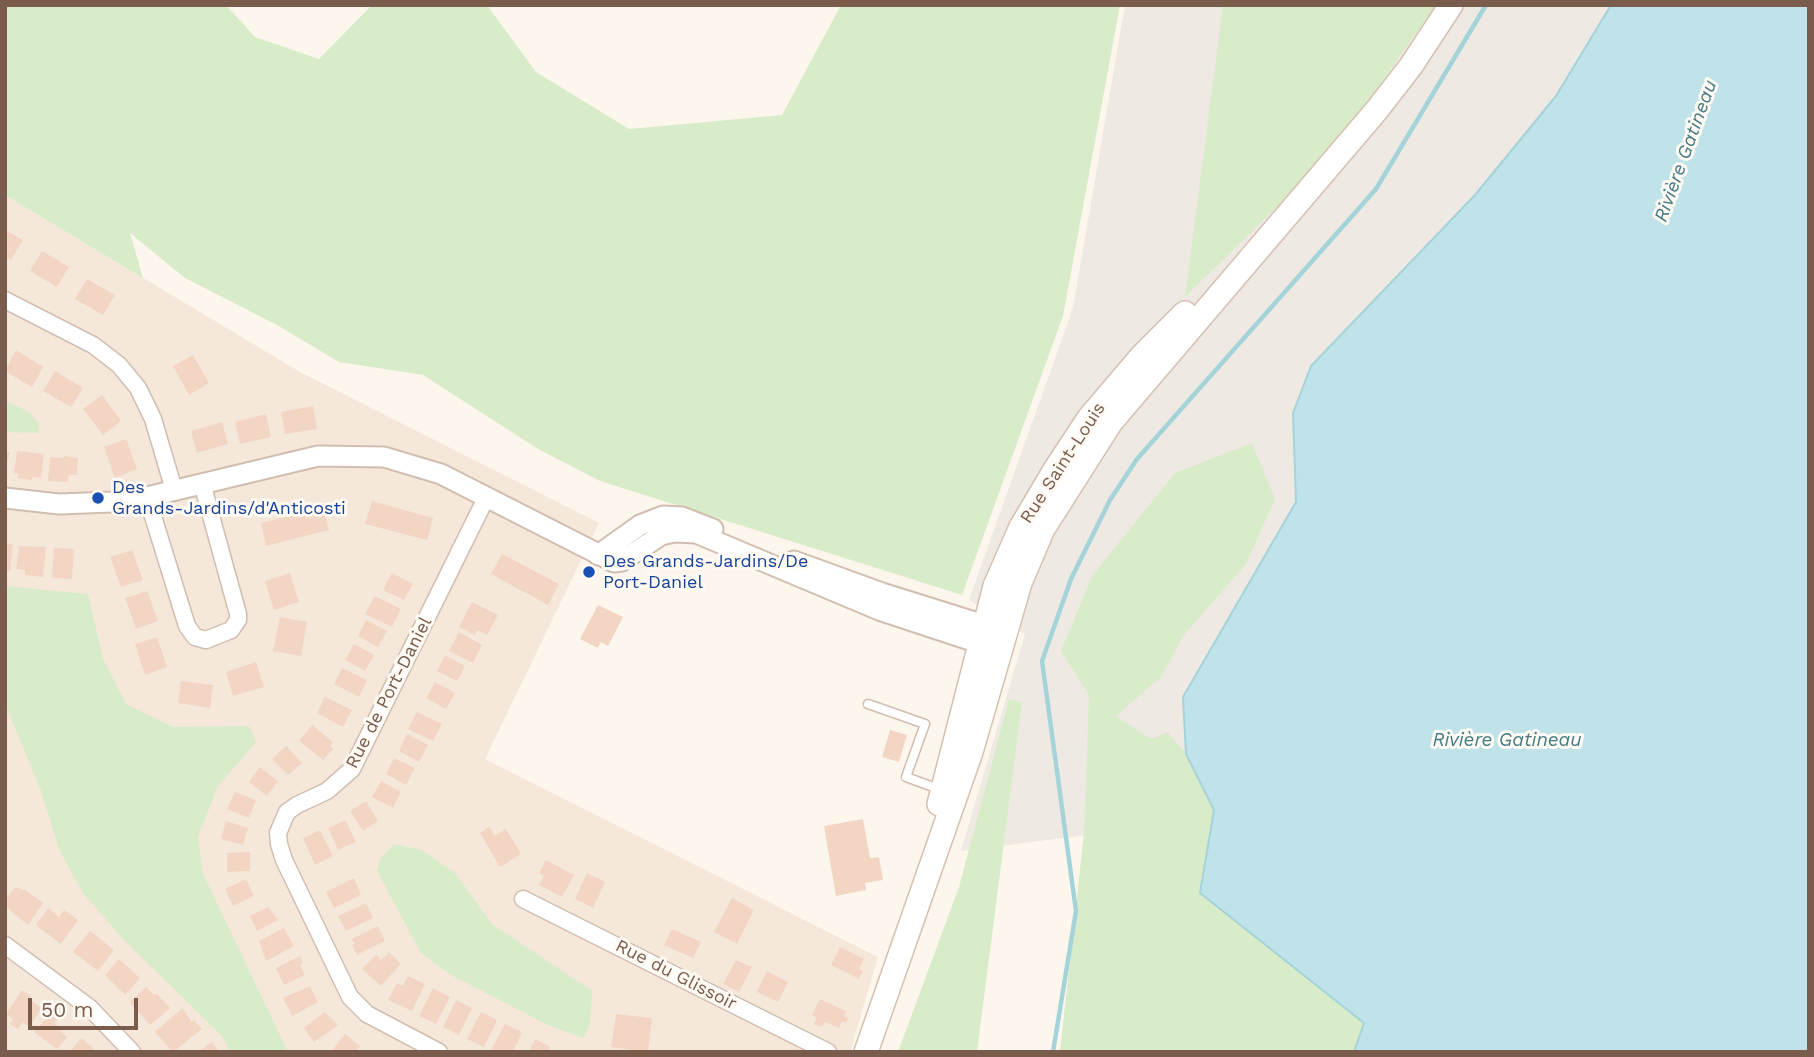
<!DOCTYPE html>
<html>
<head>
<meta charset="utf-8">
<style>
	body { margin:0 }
	#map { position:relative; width:1814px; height:1057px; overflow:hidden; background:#fdf6ec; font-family:"Work Sans",sans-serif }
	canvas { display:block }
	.frame { position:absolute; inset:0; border:7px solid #7a5c4d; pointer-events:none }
	.scale { position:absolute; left:28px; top:998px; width:110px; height:32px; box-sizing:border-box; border:4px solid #7a5c4d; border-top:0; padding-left:9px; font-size:21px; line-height:24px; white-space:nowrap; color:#7a5c4d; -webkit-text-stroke:5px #fffaf3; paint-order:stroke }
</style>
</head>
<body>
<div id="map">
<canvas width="1814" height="1057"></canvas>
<div class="frame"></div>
<div class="scale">50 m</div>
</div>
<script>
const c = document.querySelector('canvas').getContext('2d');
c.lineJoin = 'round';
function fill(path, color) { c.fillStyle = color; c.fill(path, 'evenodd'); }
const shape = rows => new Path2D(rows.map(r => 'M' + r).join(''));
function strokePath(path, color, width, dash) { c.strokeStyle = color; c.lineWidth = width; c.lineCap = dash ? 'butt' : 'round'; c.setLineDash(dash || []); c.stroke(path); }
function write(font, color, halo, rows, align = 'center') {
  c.font = font + ' "Work Sans",sans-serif'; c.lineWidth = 6; c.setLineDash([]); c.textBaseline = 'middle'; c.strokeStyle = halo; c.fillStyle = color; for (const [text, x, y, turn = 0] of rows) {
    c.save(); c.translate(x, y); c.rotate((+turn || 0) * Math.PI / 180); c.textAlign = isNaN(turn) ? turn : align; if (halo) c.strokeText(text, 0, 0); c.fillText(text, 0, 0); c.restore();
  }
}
fill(shape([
	[5,195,300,372,599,523,485,759,878,957,850,1052,5,1052]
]), '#f5e8da');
fill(shape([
	[1125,5,1809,5,1328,631,1086,835,961,851,1025,634,969,600,1073,308]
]), '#efe9e4');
fill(shape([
	[5,5,226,5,255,37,319,59,372,5,487,5,536,72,629,129,782,115,841,5,1120,5,1063,316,962,595,600,481,538,449,423,375,339,362,277,325,185,278,130,233,143,278,5,195],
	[1223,5,1436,5,1354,121,1286,198,1185,297],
	[5,401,27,411,39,423,38,433,5,432],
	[1252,443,1275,499,1246,564,1183,636,1161,677,1116,716,1151,739,1167,732,1186,754,1214,810,1200,893,1365,1023,1354,1052,1060,1052,1084,832,1089,695,1061,651,1092,576,1175,473],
	[5,586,88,594,103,659,126,704,173,727,249,726,256,742,218,786,198,837,203,874,288,1052,231,1052,221,1035,122,938,83,893,59,849,40,788,5,704],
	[1009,699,1022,702,977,1052,898,1052,959,887],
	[394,844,422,850,455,873,492,924,592,991,590,1025,583,1038,548,1025,451,975,421,953,377,871,380,859]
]), '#d8ecc9');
const water = shape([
	[1611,5,1809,5,1809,1052,1354,1052,1364,1023,1200,893,1214,810,1186,754,1183,697,1296,502,1293,413,1311,366,1475,195,1556,96,1611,5]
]);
fill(water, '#bfe3e8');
strokePath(water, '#a5d3da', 2);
strokePath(shape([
	[1053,1052,1076,911,1042,661,1071,579,1110,500,1137,459,1376,189,1486,5]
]), '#a5d3da', 4.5);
fill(shape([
	[5,230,23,240,11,260,5,257],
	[42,251,69,267,57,287,30,271],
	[87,279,115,295,103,315,75,299],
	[16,350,43,367,32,387,5,371],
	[193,355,209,383,189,395,173,366],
	[55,371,83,388,71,407,43,391],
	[102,395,121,421,103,435,83,409],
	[313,406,317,429,285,434,281,412],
	[266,414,271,437,240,444,235,422],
	[222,422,228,444,197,453,191,431],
	[126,439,137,469,115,478,104,447],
	[5,451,10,452,6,468,5,468],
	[17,451,44,454,41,478,32,477,32,480,17,478,18,474,14,473],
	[64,456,78,458,77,475,69,475,68,482,48,481,50,457,64,458],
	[372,501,433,518,427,540,365,524],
	[323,508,329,530,266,546,261,523],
	[5,543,13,544,10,571,5,571],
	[19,546,46,547,43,577,25,575,25,570,16,569],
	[54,548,74,549,72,579,52,578],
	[132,550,143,580,121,587,110,557],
	[502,554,559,584,548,605,491,574],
	[290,573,299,602,274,610,265,581],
	[392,573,413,584,404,600,383,590],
	[147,591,158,621,136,629,125,598],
	[375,596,401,609,392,627,365,614],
	[472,602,498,615,487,635,477,630,475,635,459,627],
	[598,605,623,617,608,646,601,642,598,648,580,639],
	[280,617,307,622,301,656,273,651],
	[366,620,387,631,378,647,358,636],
	[459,632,482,645,473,663,449,651],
	[157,637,167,667,145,675,135,644],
	[354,644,374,655,365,671,345,660],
	[445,655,465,666,457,681,437,671],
	[256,662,264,687,233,696,226,672],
	[342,668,367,680,359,697,334,684],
	[181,681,213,685,210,708,178,703],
	[435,682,455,693,446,709,426,698],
	[325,697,352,710,343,727,317,713],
	[417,712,442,724,433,741,408,729],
	[312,725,333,742,330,746,333,749,323,760,299,741],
	[890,730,907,735,899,762,882,757],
	[407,734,428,745,419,762,399,751],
	[286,746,302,763,288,775,272,759],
	[394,758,415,768,406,785,386,774],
	[260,767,278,781,267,796,249,782],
	[381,781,401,792,393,808,372,797],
	[235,792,256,800,249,818,227,809],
	[366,801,378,821,363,831,350,811],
	[863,819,870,858,879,857,883,880,865,883,866,890,836,896,824,826],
	[345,820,356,842,338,850,328,828],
	[226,821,248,828,243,845,221,839],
	[489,827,495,836,506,829,521,854,500,867,480,833],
	[320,830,333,856,315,865,303,838],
	[250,852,250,871,227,872,227,853],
	[546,860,574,875,562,897,539,885,544,876,539,873],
	[587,873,605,882,593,908,575,899],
	[354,878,361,895,334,908,326,892],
	[246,879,254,896,233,906,225,889],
	[15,887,27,891,43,903,28,925,5,906,5,900],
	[732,898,754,910,737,944,714,932],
	[366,903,373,918,346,931,338,916],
	[268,907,278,920,257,931,250,916],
	[48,908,59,917,64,910,78,920,61,944,36,925],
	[378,926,385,941,357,955,352,945,355,944,352,939],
	[284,928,294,946,266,961,259,941],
	[672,929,701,942,693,958,664,945],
	[90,931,114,950,98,971,73,952],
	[840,947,864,959,859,969,863,971,859,979,831,965],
	[389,952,401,964,381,986,362,969,376,955,381,960],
	[300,956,303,964,300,965,305,975,284,985,276,968],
	[119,959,140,978,125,995,105,975],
	[736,960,752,967,739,992,723,984],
	[767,971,788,982,778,1002,757,992],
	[408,976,425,984,412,1011,388,1000,397,983,403,986],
	[310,986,318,1002,292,1016,283,998],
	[146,987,154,995,156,993,170,1008,150,1025,130,1002],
	[433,988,450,997,436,1024,419,1016],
	[22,990,31,996,29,999,42,1008,29,1027,23,1022,18,1029,10,1024,13,1019,6,1014],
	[820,999,846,1011,844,1016,848,1018,846,1023,842,1021,839,1028,825,1022,822,1027,814,1024,817,1018,812,1015],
	[456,1000,472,1008,459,1035,443,1027],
	[182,1008,192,1022,194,1020,202,1029,173,1052,155,1032],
	[325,1012,338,1025,314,1042,304,1028],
	[481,1012,497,1020,484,1047,467,1039],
	[50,1014,57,1020,54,1023,59,1027,58,1029,67,1037,57,1049,34,1032],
	[616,1014,652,1018,648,1052,611,1047],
	[505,1024,522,1032,513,1052,495,1052,491,1050],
	[345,1034,360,1046,355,1052,331,1052],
	[82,1038,94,1049,91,1052,69,1052],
	[535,1039,550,1047,548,1052,529,1052],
	[212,1042,219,1052,198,1052]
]), '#f3d5c3');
const service = shape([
	[868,704,925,724,906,777,939,789]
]);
const minor = shape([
	[5,300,93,345,119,365,138,388,153,419,174,490],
	[147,497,187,626,195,637,206,640,231,630,238,620,238,614,202,483],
	[523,899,828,1052],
	[5,945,90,1008,132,1052],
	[439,1052,367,1014,350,997,284,860,279,844,278,833,287,812,297,805,327,791,352,769,487,496]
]);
const tertiary = shape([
	[5,498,59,504,112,502,147,497,318,456,384,457,441,474,614,562,622,561,661,535,675,532,696,533,879,610,994,648],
	[598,555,640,525,663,516,682,517,713,529],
	[794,561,882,593,997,629]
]);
const secondary = shape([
	[939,804,995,586,1021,527,1056,468,1089,418,1141,357,1185,313],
	[866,1052,971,752,1020,583,1043,529,1111,422,1376,111,1411,66,1451,5]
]);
strokePath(service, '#d1beb0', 11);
strokePath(minor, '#d1beb0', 19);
strokePath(tertiary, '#d1beb0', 23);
strokePath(secondary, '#d6c0b0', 26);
strokePath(service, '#fff', 8);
strokePath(minor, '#fff', 16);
strokePath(tertiary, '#fff', 19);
strokePath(secondary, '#fff', 23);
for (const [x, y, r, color] of [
	[98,498,7,"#1a4fb4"],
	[589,572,7,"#1a4fb4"]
]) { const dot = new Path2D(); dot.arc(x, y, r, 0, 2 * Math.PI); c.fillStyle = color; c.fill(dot); strokePath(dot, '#fffaf3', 2.5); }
write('18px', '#7a5c4d', '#fffaf3', [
	["Rue Saint-Louis",1063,463,-57],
	["Rue de Port-Daniel",389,693,-63],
	["Rue du Glissoir",676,975,27]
]);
write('18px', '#164399', '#fffaf3', [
	["Des",112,488],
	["Grands-Jardins/d'Anticosti",112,509],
	["Des Grands-Jardins/De",603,562],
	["Port-Daniel",603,583]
], 'left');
write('italic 19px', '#437c86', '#fffaf3', [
	["Rivière Gatineau",1686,151,-70],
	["Rivière Gatineau",1507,740]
]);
</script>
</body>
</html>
